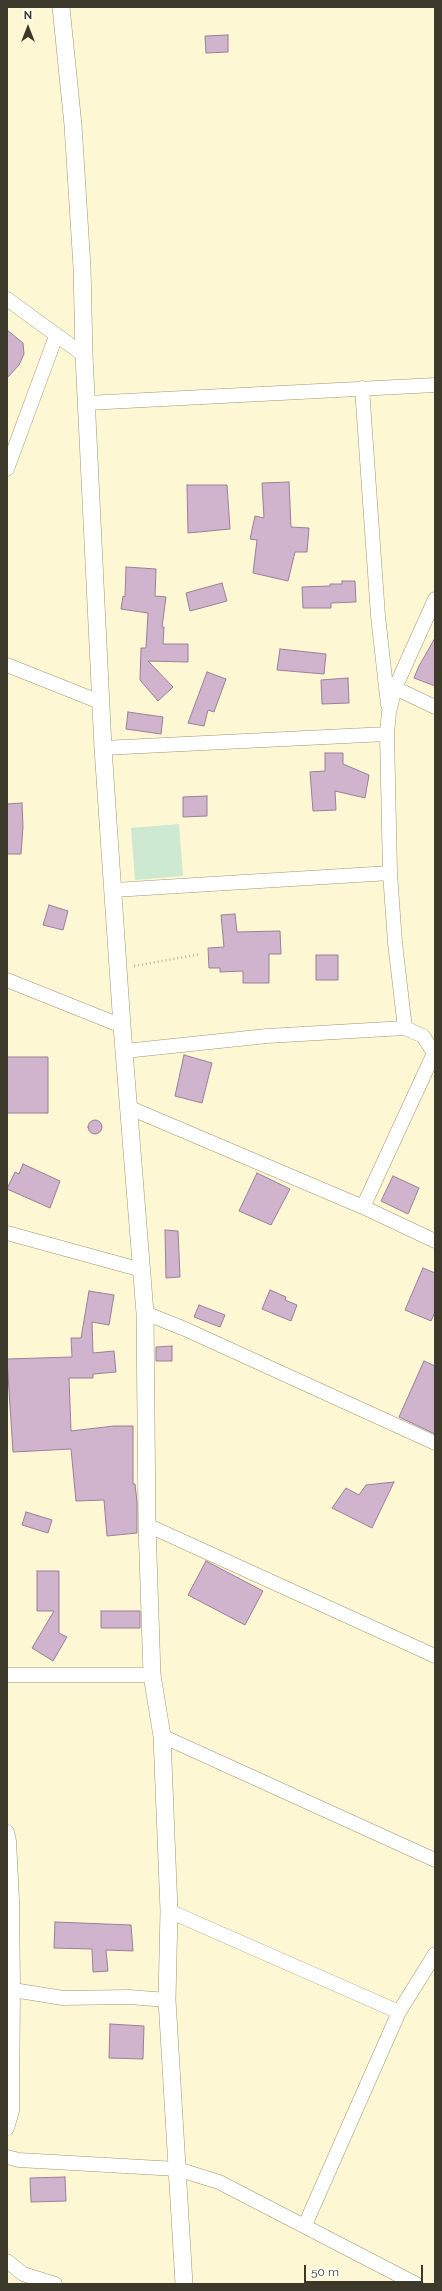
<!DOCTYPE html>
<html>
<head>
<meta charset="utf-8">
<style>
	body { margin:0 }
	#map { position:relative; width:442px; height:2291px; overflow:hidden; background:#fdf7d3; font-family:Raleway,sans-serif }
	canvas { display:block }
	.frame { position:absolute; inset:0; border:8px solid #3c392b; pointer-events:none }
	.north { position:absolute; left:8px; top:8px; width:40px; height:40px; -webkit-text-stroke:3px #fff; paint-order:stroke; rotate:0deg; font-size:11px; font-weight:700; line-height:16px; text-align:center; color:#3c392b }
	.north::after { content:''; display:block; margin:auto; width:14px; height:18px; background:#3c392b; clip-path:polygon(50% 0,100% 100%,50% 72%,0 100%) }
	.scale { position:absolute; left:304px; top:2265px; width:119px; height:18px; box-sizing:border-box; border:2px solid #3c392b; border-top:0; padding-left:5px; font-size:12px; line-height:14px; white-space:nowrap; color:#3c392b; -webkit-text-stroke:3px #fff; paint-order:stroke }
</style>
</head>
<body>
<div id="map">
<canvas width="442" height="2291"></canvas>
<div class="frame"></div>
<div class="north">N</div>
<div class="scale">50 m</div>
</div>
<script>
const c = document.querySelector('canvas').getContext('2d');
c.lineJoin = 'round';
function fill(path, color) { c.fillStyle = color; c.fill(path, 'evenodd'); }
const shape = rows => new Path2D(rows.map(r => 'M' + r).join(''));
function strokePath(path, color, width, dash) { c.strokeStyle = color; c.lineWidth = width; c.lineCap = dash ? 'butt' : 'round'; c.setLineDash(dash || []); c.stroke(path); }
fill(shape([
	[179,824,183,876,135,880,131,828]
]), '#cde9d1');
const building = shape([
	[228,35,228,52,206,53,205,36,228,35],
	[7,330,23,343,24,354,19,365,7,378,7,330],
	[289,482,291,527,309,528,307,552,295,552,288,581,253,573,257,540,250,539,255,516,264,518,262,483,289,482],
	[187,485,227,485,230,529,188,533,187,485],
	[126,567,156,569,155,596,166,597,162,627,164,627,163,644,188,644,188,662,148,661,173,687,158,701,140,680,141,648,146,648,148,613,121,609,123,596,125,597,126,567],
	[342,581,355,581,356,602,331,603,331,608,303,608,302,587,330,586,330,584,342,584,342,581],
	[222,583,227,601,190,611,186,593,222,583],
	[435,638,435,686,414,678,419,666,435,638],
	[280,649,326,654,324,674,277,670,280,649],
	[207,672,226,679,214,712,208,710,204,726,188,723,207,672],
	[348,678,349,703,322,704,321,680,348,678],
	[128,712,163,717,161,734,126,729,128,712],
	[325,753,343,753,343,764,369,775,365,798,335,791,336,810,313,811,310,772,325,771,325,753],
	[207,796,207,816,183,817,183,797,207,796],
	[22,803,23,827,21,854,7,854,7,804,22,803],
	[49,905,68,911,63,930,43,925,49,905],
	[235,914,237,932,280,931,281,954,269,954,269,983,243,983,243,971,220,972,220,968,209,968,208,948,224,947,221,915,235,914],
	[316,955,338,955,338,980,316,980,316,955],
	[184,1055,212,1063,202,1103,175,1096,184,1055],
	[7,1057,48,1057,48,1113,7,1113,7,1057],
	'88 1127a7 7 0 1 1 14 0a7 7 0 1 1-14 0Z',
	[23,1164,60,1181,50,1208,7,1189,15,1172,19,1174,23,1164],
	[257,1173,290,1189,271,1225,239,1211,257,1173],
	[393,1176,419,1188,408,1214,381,1201,393,1176],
	[165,1230,178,1231,180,1277,166,1278,165,1230],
	[423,1268,435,1273,435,1312,431,1321,405,1310,423,1268],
	[270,1290,286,1297,285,1300,297,1305,291,1321,262,1309,270,1290],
	[89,1291,114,1295,109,1325,92,1322,93,1353,114,1351,116,1372,93,1374,93,1378,69,1378,71,1431,114,1426,133,1426,133,1484,135,1484,137,1502,137,1533,107,1536,104,1500,76,1501,71,1449,13,1452,7,1359,72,1357,71,1338,81,1338,89,1291],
	[199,1305,225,1315,220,1327,194,1317,199,1305],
	[172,1346,172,1361,156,1361,156,1347,172,1346],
	[424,1361,435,1366,435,1434,399,1417,424,1361],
	[394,1482,372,1528,332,1508,346,1488,359,1495,366,1485,394,1482],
	[26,1512,52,1520,48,1533,22,1525,26,1512],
	[206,1561,263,1591,245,1625,188,1595,206,1561],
	[37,1571,59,1571,59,1633,67,1637,53,1661,32,1648,54,1611,37,1611,37,1571],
	[101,1611,140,1611,140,1628,101,1628,101,1611],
	[55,1922,131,1925,133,1951,106,1950,108,1971,93,1972,92,1949,54,1948,55,1922],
	[110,2024,144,2026,143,2059,109,2058,110,2024],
	[65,2177,66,2201,31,2202,30,2178,65,2177]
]);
fill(building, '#d0b4ce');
strokePath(building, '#9a7f98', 1);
const minor = shape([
	[7,299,84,355],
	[362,388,378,616,388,705],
	[87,403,435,385],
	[7,469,56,336],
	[7,665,100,702],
	[395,688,435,707],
	[103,748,387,734],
	[114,890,390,873],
	[7,980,122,1026],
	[405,1028,395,943,390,873,387,734,389,712,395,688,435,599],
	[125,1051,267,1036,405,1028,423,1036,434,1053],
	[130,1108,363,1207,435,1241],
	[363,1207,435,1051],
	[7,1233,142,1270],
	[145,1313,185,1329,435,1443],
	[147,1525,435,1656],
	[7,1675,152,1675],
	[162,1736,435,1860],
	[7,1832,9,1841,12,1900,13,1989,12,2111,7,2128],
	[169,1911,399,2012],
	[7,1989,63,1998,129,1997,167,2000],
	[7,2157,19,2160,177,2169,219,2182,416,2284],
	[305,2225,399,2012,435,1954],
	[7,2261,23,2274,55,2284]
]);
const tertiary = shape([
	[61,7,73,125,82,267,84,355,103,748,122,1026,145,1313,147,1525,152,1675,162,1736,169,1911,167,2000,184,2284]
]);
strokePath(minor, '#9d9776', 15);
strokePath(tertiary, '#9d9776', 18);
strokePath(shape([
	[134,966,201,954]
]), '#b9b598', 2.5, [1, 3]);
strokePath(minor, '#fff', 14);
strokePath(tertiary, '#fff', 17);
</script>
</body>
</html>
